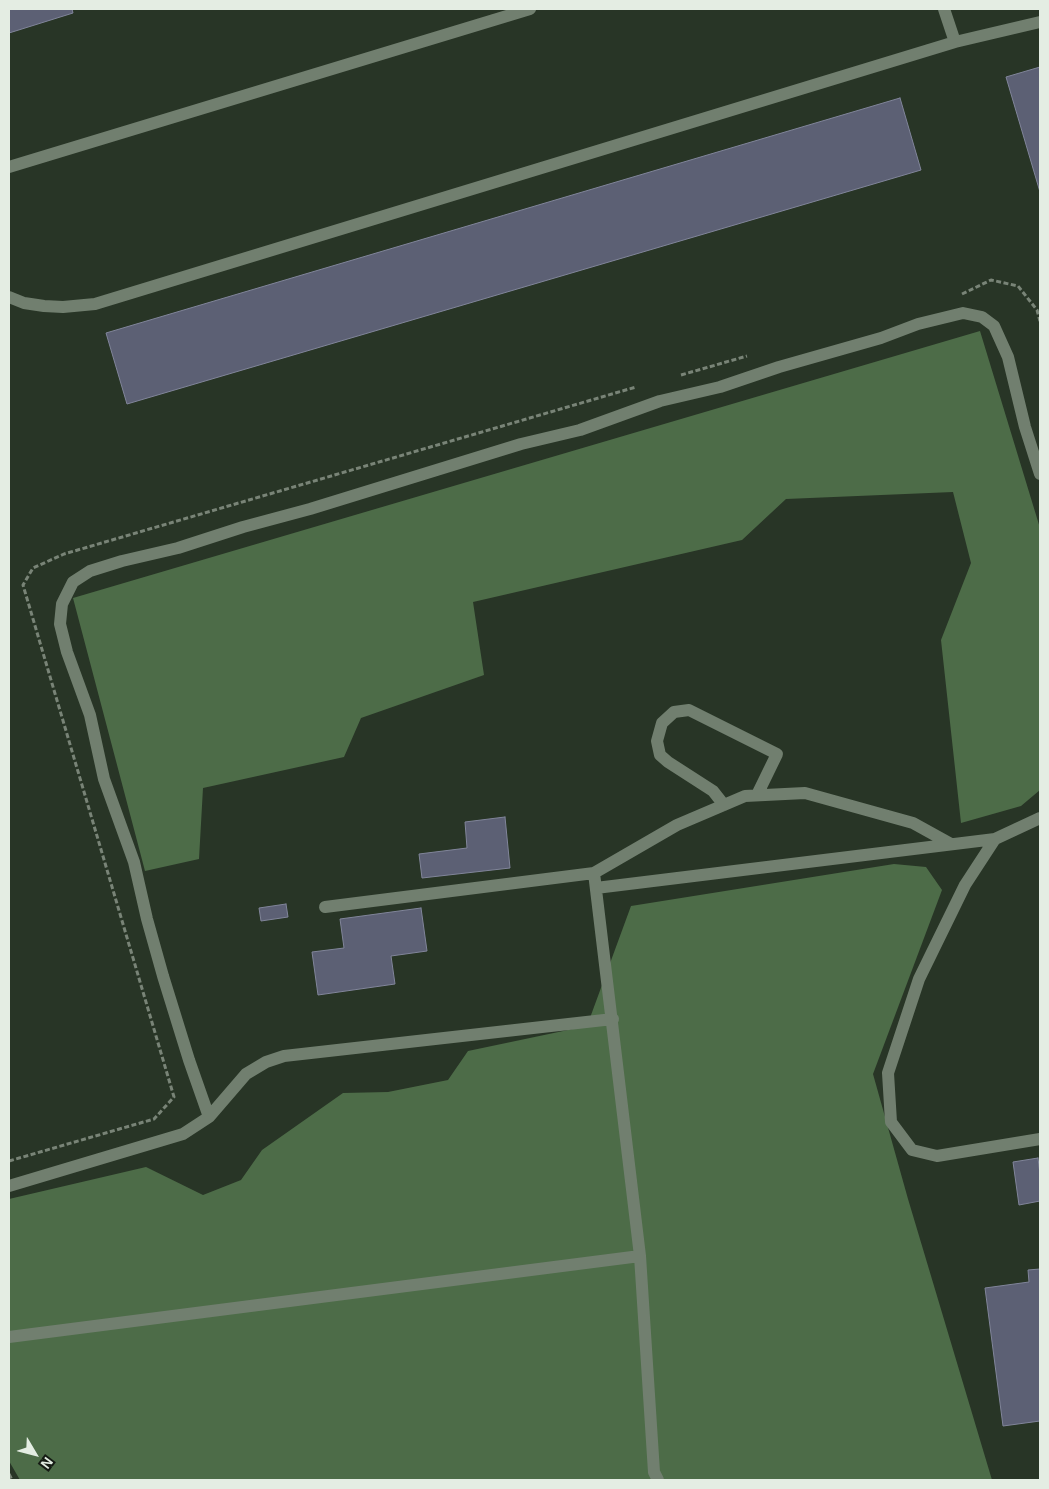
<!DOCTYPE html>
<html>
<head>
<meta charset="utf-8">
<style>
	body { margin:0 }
	#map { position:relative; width:1049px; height:1489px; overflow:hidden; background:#283526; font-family:Arial,sans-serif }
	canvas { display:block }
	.frame { position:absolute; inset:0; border:10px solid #e4ede3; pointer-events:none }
	.north { position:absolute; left:10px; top:1429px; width:50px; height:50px; -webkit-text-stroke:4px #151b14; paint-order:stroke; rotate:127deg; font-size:14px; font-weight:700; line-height:20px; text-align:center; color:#e4ede3 }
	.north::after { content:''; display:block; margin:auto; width:18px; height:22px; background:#e4ede3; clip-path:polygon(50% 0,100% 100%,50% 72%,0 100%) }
</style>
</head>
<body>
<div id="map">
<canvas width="1049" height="1489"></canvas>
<div class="frame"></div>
<div class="north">N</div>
</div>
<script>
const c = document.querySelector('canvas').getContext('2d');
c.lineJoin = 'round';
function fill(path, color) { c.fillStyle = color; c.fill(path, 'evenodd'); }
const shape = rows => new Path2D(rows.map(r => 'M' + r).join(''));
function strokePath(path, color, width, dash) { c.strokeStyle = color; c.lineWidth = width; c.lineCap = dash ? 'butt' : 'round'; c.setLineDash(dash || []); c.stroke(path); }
fill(shape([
	[980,331,1040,528,1040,790,1021,806,961,823,941,640,971,563,953,492,786,499,742,540,473,602,484,675,361,718,344,757,203,788,199,859,145,871,73,598],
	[894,864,926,867,942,890,873,1074,908,1199,992,1480,20,1480,9,1461,9,1199,146,1167,203,1195,241,1180,262,1150,343,1093,388,1092,448,1080,468,1051,587,1026,631,906]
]), '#4d6c48');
const building = shape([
	[9,9,72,9,73,13,9,33,9,9],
	[1040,67,1040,192,1006,77,1040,67],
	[900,98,921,170,127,404,106,333,900,98],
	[505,817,510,868,422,878,419,854,467,848,465,822,505,817],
	[286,904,288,917,261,921,259,908,286,904],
	[421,908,427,951,391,956,395,984,318,995,312,952,344,948,340,919,421,908],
	[1038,1158,1040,1174,1040,1201,1019,1205,1013,1162,1038,1158],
	[1040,1269,1040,1421,1003,1426,985,1288,1029,1282,1028,1270,1040,1269]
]);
fill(building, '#5c6074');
strokePath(building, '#81859a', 1);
strokePath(shape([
	[962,294,991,280,1018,286,1037,310,1040,321],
	[681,375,747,356],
	[9,1161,154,1119,174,1097,23,585,33,568,64,554,636,387],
	[9,1474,12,1480]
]), '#798477', 3, [5, 2.5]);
strokePath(shape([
	[944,9,955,42],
	[9,167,530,9],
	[9,297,24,303,44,306,63,307,95,304,955,42,1040,22],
	[724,805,713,791,668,762,660,755,657,741,662,723,674,712,689,710,777,754,757,795],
	[995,839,965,885,919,979,888,1073,891,1122,912,1150,937,1156,1040,1139],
	[594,873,640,1256,654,1472,658,1480],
	[596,888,995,839,1040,818],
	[325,907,594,873,677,825,745,796,805,793,913,823,951,844],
	[209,1117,189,1060,163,976,147,919,134,862,104,779,90,715,67,652,60,624,62,604,73,582,90,571,122,561,178,548,243,527,310,509,521,444,580,430,660,401,720,387,779,367,881,338,918,324,963,313,982,317,994,326,1008,357,1025,427,1040,474],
	[9,1186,183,1134,209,1117,246,1074,266,1062,284,1056,613,1019],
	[9,1337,640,1256]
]), '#717f6f', 12);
</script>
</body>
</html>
